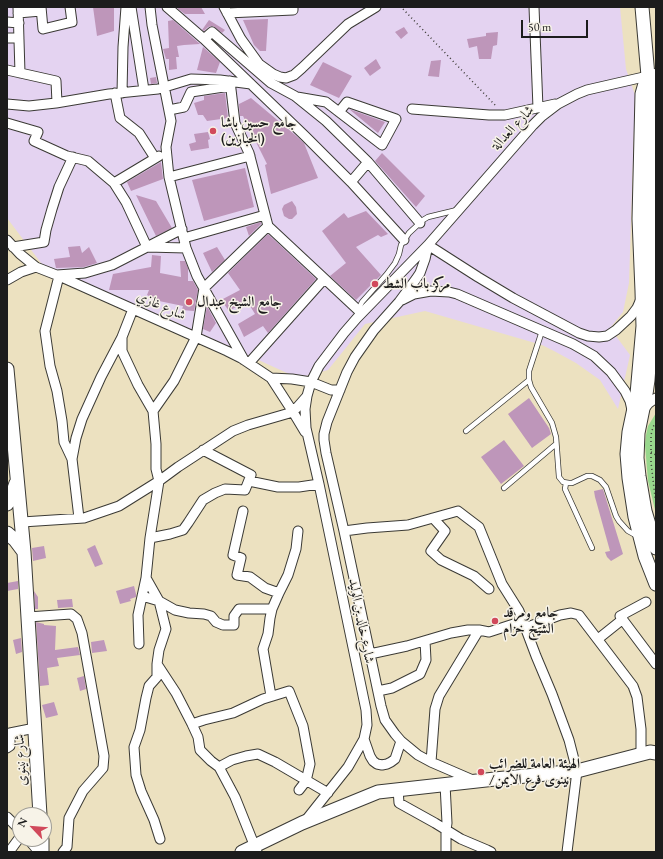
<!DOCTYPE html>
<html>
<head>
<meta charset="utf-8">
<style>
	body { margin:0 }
	#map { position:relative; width:663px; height:859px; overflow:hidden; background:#ece1c0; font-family:"EB Garamond",serif }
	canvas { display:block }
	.frame { position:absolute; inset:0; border:8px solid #1c1c1c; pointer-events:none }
	.north { position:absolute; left:12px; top:807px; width:40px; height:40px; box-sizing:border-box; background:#f7f3e8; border:1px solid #9f9d96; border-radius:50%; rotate:296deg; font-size:11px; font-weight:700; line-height:16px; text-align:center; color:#1c1c1c }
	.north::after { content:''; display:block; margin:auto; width:14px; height:18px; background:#d1495b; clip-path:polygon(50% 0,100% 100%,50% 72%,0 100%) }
	.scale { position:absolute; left:521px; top:20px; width:67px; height:18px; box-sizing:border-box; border:2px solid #1c1c1c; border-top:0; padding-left:5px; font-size:12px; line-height:14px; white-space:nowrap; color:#1c1c1c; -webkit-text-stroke:3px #f7f3e8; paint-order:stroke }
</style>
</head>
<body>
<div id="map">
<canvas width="663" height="859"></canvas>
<div class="frame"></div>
<div class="north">N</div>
<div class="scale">50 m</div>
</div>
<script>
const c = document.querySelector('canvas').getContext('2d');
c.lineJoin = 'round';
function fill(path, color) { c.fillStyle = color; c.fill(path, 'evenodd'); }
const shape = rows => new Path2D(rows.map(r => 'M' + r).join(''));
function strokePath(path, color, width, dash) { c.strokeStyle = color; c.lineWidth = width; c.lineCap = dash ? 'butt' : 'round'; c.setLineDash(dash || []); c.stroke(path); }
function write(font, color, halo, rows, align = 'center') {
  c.font = font + ' "EB Garamond",Amiri,serif'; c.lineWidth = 3; c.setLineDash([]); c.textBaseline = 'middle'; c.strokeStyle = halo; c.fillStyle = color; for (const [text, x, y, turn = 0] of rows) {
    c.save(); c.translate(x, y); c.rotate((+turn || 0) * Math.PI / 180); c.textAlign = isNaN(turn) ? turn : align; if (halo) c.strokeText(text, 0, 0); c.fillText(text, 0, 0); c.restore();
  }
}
fill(shape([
	[7,7,620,7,626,69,635,95,629,283,623,312,610,328,630,355,618,409,600,380,576,363,554,351,542,345,425,311,365,324,328,370,298,378,175,322,44,267,7,218]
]), '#e4d3f1');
fill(shape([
	[656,413,656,514,648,481,645,445,646,435,648,426]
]), '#98d78d');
fill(shape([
	[93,7,114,7,114,31,97,36],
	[178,7,201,7,205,14,185,14,178,9],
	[268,19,266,51,260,51,254,45,243,20],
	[173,20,200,44,184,45,177,46,179,57,176,57,177,69,169,70,169,59,166,59,163,49,169,48,168,21],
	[209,20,225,30,222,33,213,26,208,27,204,31,202,30],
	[404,27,408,33,401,39,395,32],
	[498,32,497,45,493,46,491,59,479,59,477,46,469,48,467,39,486,36,486,33],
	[203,47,220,62,216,73,197,70],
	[376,59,381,68,370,76,364,68],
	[441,60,439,77,428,76,431,61],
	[323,62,352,76,339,98,310,85],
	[156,77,157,83,151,84,150,78],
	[225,93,228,118,207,121,203,115,198,115,194,103,204,100,204,96],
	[251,98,294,134,304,143,318,178,271,194,265,165,267,164,243,116,240,116,239,104],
	[349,109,385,122,378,133],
	[208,132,210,139,208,140,209,148,191,151,189,144,196,142,194,134],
	[382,153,425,196,416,207,375,161],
	[161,162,163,179,131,191,127,182],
	[245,168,254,207,204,221,192,180],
	[136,195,156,201,172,228,156,236],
	[292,201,296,207,297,214,292,219,289,219,284,216,282,209,284,205],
	[366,211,388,234,381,237,378,235,356,247,381,275,356,300,330,276,346,263,322,231,344,213,348,218],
	[261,222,261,224,249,236,246,227],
	[268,234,316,279,268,333,263,326,244,337,238,324,255,314,247,301,229,311,221,300,240,290,228,273],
	[80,246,82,253,89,247,97,263,84,267,56,268,54,259,70,257,68,247],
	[217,247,225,260,212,272,203,253],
	[152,255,161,256,160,273,181,277,180,261,185,261,188,268,188,281,193,281,198,290,194,311,182,310,183,306,159,301,147,295,149,290,109,290,113,274,151,267],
	[207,306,216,323,210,332,203,329],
	[529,398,549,428,551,434,532,448,508,414],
	[504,440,524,466,501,484,481,457],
	[603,489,623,554,611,561,607,557,605,552,610,551,595,497,594,491],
	[95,545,103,564,95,567,87,549],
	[44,546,46,558,33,561,32,548],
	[18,581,18,589,7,591,7,583],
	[134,586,136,594,136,597,130,599,131,601,120,604,116,591],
	[34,591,38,597,38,609,35,609],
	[72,599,73,607,58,608,57,600],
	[36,622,44,624,44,625,56,626,55,650,78,647,80,655,57,658,59,666,47,668,49,685,40,686],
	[21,638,22,652,16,654,13,640],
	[104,640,107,651,92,653,91,642],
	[84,676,86,689,80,691,77,678],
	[54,702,58,715,46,718,42,705]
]), '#be96ba');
const lane = shape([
	[358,310,362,302,386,275,395,263,399,254,401,245,409,233,423,220,428,217,457,210],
	[542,331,529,371,529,380,531,387,552,423,556,437,559,477,563,482,569,483,572,483,587,476,592,476,600,480,606,487,616,516,619,521,628,531,637,536],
	[466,431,529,380],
	[566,483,565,489,592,548],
	[504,488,556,444]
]);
const street = shape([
	[18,7,20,73],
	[41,7,43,29,72,22,70,7],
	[131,7,144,90],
	[150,7,152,25,171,121,166,147,169,177,186,248,197,276,244,360],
	[167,7,204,39,305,136,351,182,404,240],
	[224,7,241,39,259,64,273,74,280,77,286,78,294,75,302,68,348,24,376,7],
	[534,7,538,108],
	[18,13,41,11],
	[227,13,293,10,293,7],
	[7,22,19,23],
	[7,38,19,38],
	[204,39,212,32,271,83,295,96,326,121,368,162,420,223],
	[7,70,56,81,57,103],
	[230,81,235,123,249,153,268,226,358,310],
	[115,93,120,118,139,133,155,158],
	[122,93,123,47,126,7],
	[297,97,326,102,339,112,382,145,396,119,347,102,339,112],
	[7,104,29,106,56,103,109,94,158,89,191,79,220,80,251,84],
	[412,109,489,115,505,115,555,104],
	[169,110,184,107,191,92,230,86],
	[7,123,38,132,34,141,67,156,88,161,114,183,126,202,147,247,186,248],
	[169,177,250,156],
	[351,182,368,162],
	[114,183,159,156],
	[184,238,265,215],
	[7,240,20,254,36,267,59,276,227,351,241,358,271,378,293,412,305,432],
	[428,245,425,259,420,273,416,279,399,302,374,330,355,357,347,372,327,422,324,434,324,440,326,453,344,531,381,706,385,720,395,734,401,741,418,755,431,762,475,781],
	[428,245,478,277,513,298,579,333,588,336,599,337,607,336,616,330,631,316,637,308,641,299],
	[13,247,44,242,46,230,52,209,59,187,73,157],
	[57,275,85,273,112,265,182,229],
	[59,276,45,331,50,366,57,391,62,421,64,442,72,459],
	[7,280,21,272,36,267],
	[402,300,414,294,431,291,449,292,457,294,573,344,594,356,611,372,625,391,630,401,632,410],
	[133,309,122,337,122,351,138,385,153,411],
	[249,363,324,279],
	[271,378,292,379,311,382,331,390,340,390],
	[643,410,649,403,656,398],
	[249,481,278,487,299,487,319,484],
	[243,511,233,555,241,558,237,575,250,577,265,588,279,593],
	[79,518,72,459,76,438,82,419,101,377,122,337],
	[433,518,445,531,431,551,441,560,474,576,489,589],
	[22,522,84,518,119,506,159,481,178,467,233,431,248,425,293,412,307,396],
	[344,531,367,528,408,525,458,511,479,527,502,584,519,611,536,656,552,694,569,740,577,771,567,852],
	[150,538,170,534,183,530,188,523,203,500,215,493,225,489,245,490,251,475,203,450],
	[146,578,150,538,159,481,156,469,156,444,153,411,174,381,196,337,204,288,268,226],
	[142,596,159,601,175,610,189,613,204,614,211,616,216,622,223,625,234,625,234,616,239,609,272,609,279,593,288,575,296,549,298,531],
	[646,602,620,616,656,664],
	[28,617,71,614,77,619,82,633,104,756,103,768,83,791,69,818,67,847,63,852],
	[525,628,560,615,571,613,579,615,633,686,637,697,641,729,641,754],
	[598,639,623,619],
	[139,644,138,615,146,578,159,601,166,629,159,650,157,664],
	[370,654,407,646,451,633,468,630,479,630,489,632,523,621],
	[378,691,392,688,420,674,426,660,425,641],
	[271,696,263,649,268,634,270,618,272,609],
	[364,739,370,756,373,761,377,764,382,765,387,764,391,762,395,759,401,741],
	[7,748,10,746,10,733,35,728],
	[431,762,435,709,439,696,479,630],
	[219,767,211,761,200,750,198,737,192,724,204,720,233,713,263,699,289,691,303,726,310,764,306,781,299,790],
	[445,784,447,823,446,830,446,852],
	[398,789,399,803,435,823,461,839,487,850,491,852],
	[7,817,20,830],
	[306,820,348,767,364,739,367,725,366,710,319,484,306,428,305,409,307,396,311,382,319,366,344,333,357,318,428,245,533,125,541,117,558,104,577,94,587,90,648,76],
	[28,839,39,852],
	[160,839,154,820,141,791,136,775,134,747,140,730,146,698,149,686,157,677,157,664,176,693,192,724],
	[9,852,20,837],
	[257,852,235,797,219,767,232,760,246,756,258,754,275,762,328,793]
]);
const secondary = shape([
	[642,7,648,76,652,84,653,92,649,208,652,312,651,339,648,380,646,394,638,433,637,458,639,476,645,511,656,548],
	[652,75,648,76,646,80,642,94,639,219,642,291,643,326,637,394,629,432,627,454,629,478,635,517,645,556,656,584],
	[7,369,24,552,40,815],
	[7,504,11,497,16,483],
	[7,533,15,540,24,552],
	[42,839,42,852],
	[242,852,302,823,378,792,495,779,577,771,650,752,656,753]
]);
strokePath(lane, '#3b3a35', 6);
strokePath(street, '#3b3a35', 11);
strokePath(secondary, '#3b3a35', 15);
strokePath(shape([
	[403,9,496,106],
	[656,422,653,427,651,435,651,462,655,497,656,503],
	[651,452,656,455]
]), '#3b3a35', 1.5, [1, 3]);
strokePath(lane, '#fff', 4.5);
strokePath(street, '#fff', 9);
strokePath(secondary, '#fff', 13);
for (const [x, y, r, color] of [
	[213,131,4,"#d1495b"],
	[375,284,4,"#d1495b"],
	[189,302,4,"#d1495b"],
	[495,621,4,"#d1495b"],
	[481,772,4,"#d1495b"]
]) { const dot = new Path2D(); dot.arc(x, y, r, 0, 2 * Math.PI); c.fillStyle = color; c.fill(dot); strokePath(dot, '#f7f3e8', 1.5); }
write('bold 14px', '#1c1c1c', '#f7f3e8', [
	["جامع حسين باشا",221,123],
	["(الخبازين)",221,139],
	["مركز باب الشط",383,284],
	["جامع الشيخ عبدال",197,302],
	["جامع ومرقد",503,613],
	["الشيخ خزام",503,629],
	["الهيئة العامة للضرائب",489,764],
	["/نينوى فرع الايمن",489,780]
], 'left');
write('14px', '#1c1c1c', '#f7f3e8', [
	["شارع العدالة",513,128,-47],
	["شارع غازي",161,306,24],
	["شارع خالد بن الوليد",361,621,79],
	["شارع نينوى",21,760,-93]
]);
</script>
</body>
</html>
